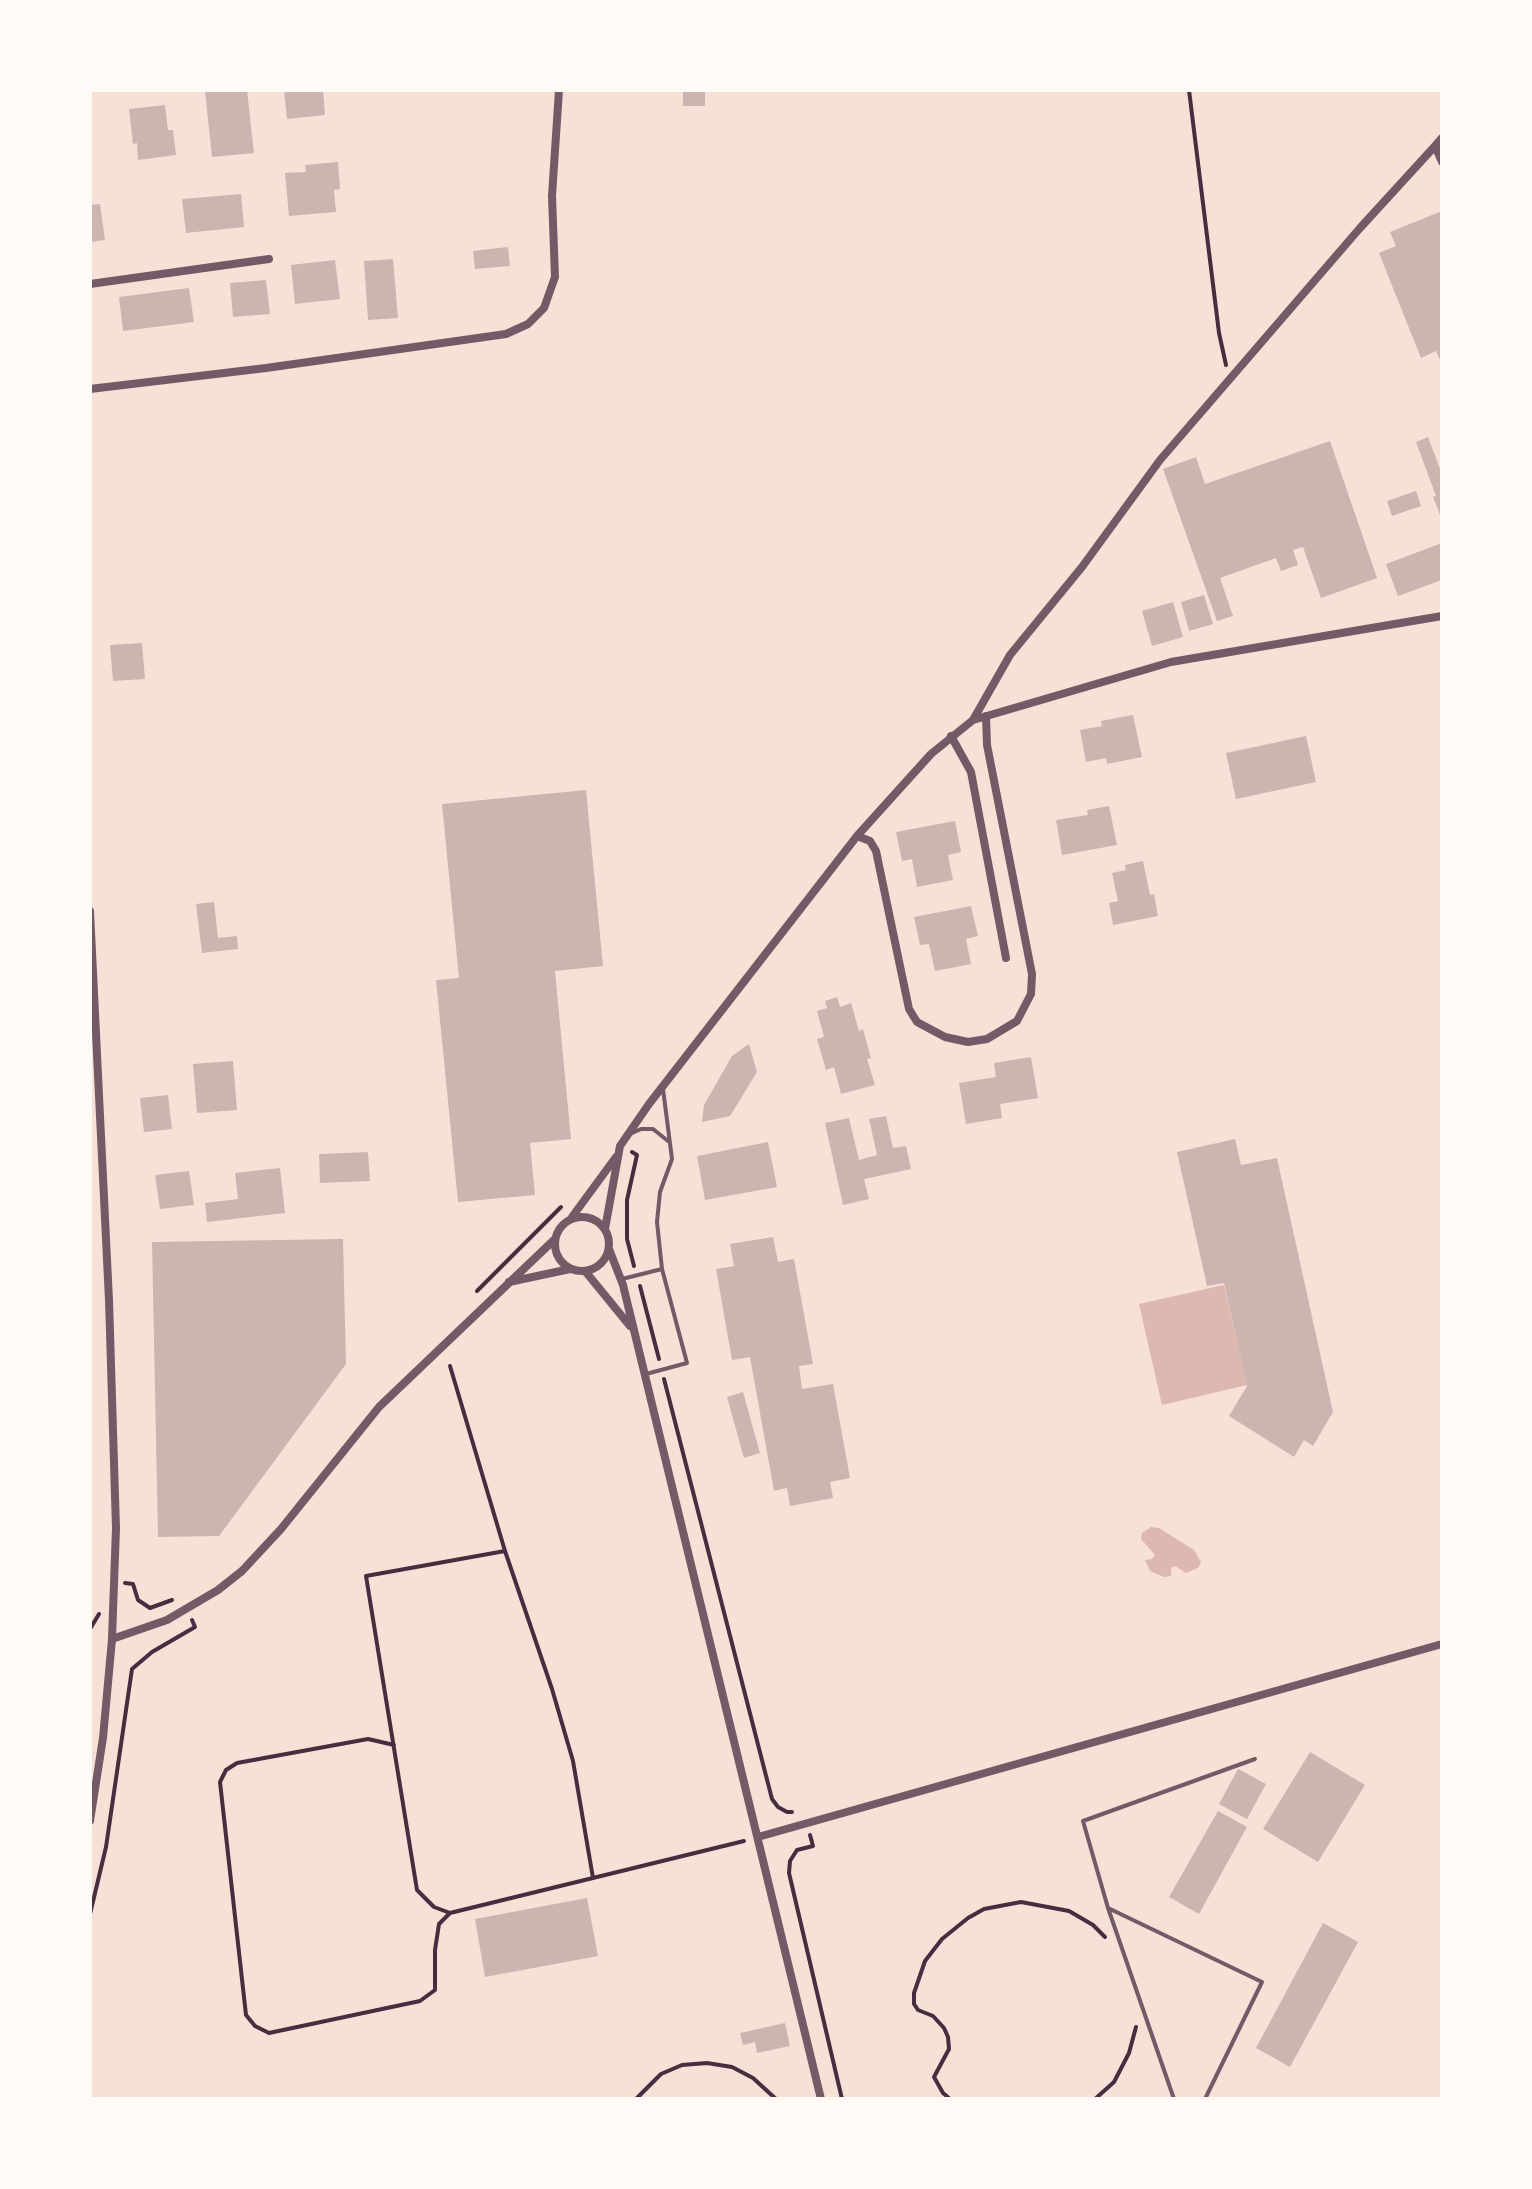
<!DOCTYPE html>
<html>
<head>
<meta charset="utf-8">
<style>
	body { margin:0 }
	#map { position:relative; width:1532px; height:2189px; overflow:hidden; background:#f7e1d7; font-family:Montserrat,sans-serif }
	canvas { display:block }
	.frame { position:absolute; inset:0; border:92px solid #fffaf5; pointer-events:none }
</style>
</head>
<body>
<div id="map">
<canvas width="1532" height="2189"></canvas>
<div class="frame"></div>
</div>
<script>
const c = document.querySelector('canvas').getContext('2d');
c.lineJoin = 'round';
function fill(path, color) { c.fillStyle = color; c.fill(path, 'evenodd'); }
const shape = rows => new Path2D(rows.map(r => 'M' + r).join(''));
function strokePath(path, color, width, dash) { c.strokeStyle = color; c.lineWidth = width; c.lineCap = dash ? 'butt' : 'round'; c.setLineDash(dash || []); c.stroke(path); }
fill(shape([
	[1224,1285,1247,1385,1162,1405,1139,1304],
	[1151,1527,1159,1528,1194,1550,1201,1562,1198,1568,1186,1573,1175,1566,1171,1568,1171,1576,1164,1577,1150,1571,1145,1560,1152,1559,1155,1555,1141,1539,1142,1533]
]), '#dcb8b0');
fill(shape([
	[247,90,254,153,212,157,205,91],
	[284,90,323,90,325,115,287,119],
	[683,90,705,90,705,106,683,106],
	[165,105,168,130,173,130,176,155,138,160,137,143,133,144,129,109],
	[338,162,340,189,334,190,336,212,289,216,285,173,306,172,305,165],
	[241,194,244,227,186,233,182,199],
	[100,204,105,240,90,242,90,205],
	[1442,211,1442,359,1440,360,1436,351,1421,358,1379,253,1396,246,1390,232],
	[508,247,510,266,475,269,473,251],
	[393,259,398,318,368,320,364,261],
	[335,260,340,299,295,304,291,265],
	[266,280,270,314,233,317,230,283],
	[189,288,194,322,123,331,119,297],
	[1428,437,1442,474,1442,520,1433,497,1436,496,1416,442],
	[1330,441,1377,578,1321,598,1303,547,1293,550,1298,565,1281,571,1276,558,1220,578,1233,616,1217,621,1163,469,1196,457,1205,484],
	[1416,491,1421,506,1392,516,1387,501],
	[1442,543,1442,580,1398,596,1386,564],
	[1204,595,1213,624,1189,631,1181,602],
	[1173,602,1183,637,1152,646,1142,611],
	[142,643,145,679,113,681,110,645],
	[1133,715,1142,757,1107,764,1106,758,1086,762,1080,730,1102,726,1101,721],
	[1306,736,1316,782,1236,799,1226,753],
	[586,790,603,966,555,971,571,1139,530,1143,535,1195,458,1202,436,980,459,978,442,804],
	[1109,806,1117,845,1062,855,1056,820,1088,815,1087,810],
	[955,821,961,852,948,855,953,880,917,887,912,859,902,861,896,832],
	[1143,861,1150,895,1154,894,1158,916,1113,925,1109,903,1118,901,1112,873,1126,870,1125,865],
	[214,902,218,938,237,936,238,949,202,953,196,904],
	[971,906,978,936,966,939,971,964,935,971,929,944,920,945,914,917],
	[837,997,840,1007,851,1003,859,1031,863,1029,871,1058,867,1059,875,1085,841,1094,834,1067,826,1070,817,1039,824,1037,817,1011,827,1008,825,1001],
	[749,1044,757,1072,730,1116,702,1122,704,1105,732,1056],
	[1031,1057,1038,1098,1000,1104,1002,1118,966,1124,959,1083,996,1077,994,1063],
	[233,1061,237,1110,197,1113,193,1064],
	[168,1095,172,1129,144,1132,140,1098],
	[886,1116,893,1148,906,1146,911,1169,864,1179,869,1199,843,1205,825,1123,849,1118,859,1160,877,1155,869,1119],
	[1235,1139,1241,1165,1277,1158,1333,1412,1313,1446,1304,1440,1294,1457,1229,1416,1247,1386,1224,1283,1207,1286,1177,1152],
	[768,1142,777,1187,705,1200,697,1156],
	[368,1152,370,1181,320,1183,319,1154],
	[280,1168,285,1213,207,1222,205,1203,238,1199,235,1173],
	[189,1171,194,1205,160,1209,155,1175],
	[773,1237,778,1262,794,1259,813,1364,799,1366,802,1389,833,1384,850,1478,830,1482,833,1498,790,1506,787,1488,774,1491,750,1357,732,1360,716,1269,734,1266,730,1244],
	[343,1239,346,1364,219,1536,158,1537,152,1242],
	[743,1392,760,1453,744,1458,727,1397],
	[1310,1752,1365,1785,1318,1862,1263,1829],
	[1238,1769,1266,1784,1247,1819,1219,1804],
	[1218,1811,1247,1827,1199,1914,1169,1897],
	[587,1898,598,1956,485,1977,475,1919],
	[1323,1923,1358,1942,1290,2067,1256,2048],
	[785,2023,790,2046,757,2053,755,2042,743,2045,740,2033]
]), '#ccb4b1');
strokePath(shape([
	[1189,90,1219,333,1226,365],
	[632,1152,637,1155,627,1200,627,1239,634,1266],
	[640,1286,659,1359],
	[477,1291,561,1207],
	[450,1366,505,1551,552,1689,573,1761,593,1878],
	[664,1379,772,1799,778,1807,787,1812,792,1812],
	[505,1551,366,1576,417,1890,434,1907,450,1913,744,1841],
	[125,1583,133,1584,138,1600,150,1608,172,1600],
	[90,1629,99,1614],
	[394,1745,368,1739,237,1763,226,1770,220,1782,246,2015,255,2026,269,2033,420,2001,435,1990,435,1950,439,1924,450,1913],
	[810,1835,813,1846,797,1850,790,1861,789,1873,842,2099],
	[90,1914,106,1847,132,1669,152,1652,195,1627,192,1620],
	[636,2099,661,2074,682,2065,707,2063,732,2067,753,2078,776,2099],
	[950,2099,943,2093,934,2077,949,2049,948,2037,944,2028,933,2016,918,2010,914,2004,914,1993,925,1961,942,1939,968,1918,984,1909,1021,1902,1069,1911,1093,1925,1105,1937],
	[1095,2099,1114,2082,1129,2053,1136,2027]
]), '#4a2c40', 4);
strokePath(shape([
	[630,1134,641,1129,653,1129,668,1141],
	[622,1279,662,1269],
	[646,1374,687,1363,662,1269,657,1222,660,1192,672,1159,663,1089],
	[1108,1908,1083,1821,1255,1759],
	[1174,2099,1108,1908,1262,1982,1205,2099]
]), '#755966', 4);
strokePath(shape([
	[1442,138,1435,146,1442,162],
	[90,284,269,259],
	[90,389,266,368,506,334,528,324,544,308,555,277,552,196,559,90],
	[973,720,1010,655,1082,567,1160,460,1360,228,1435,146],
	[951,736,971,772,1006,958],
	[857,836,870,841,876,851,909,1009,917,1022,945,1037,968,1042,987,1039,1017,1021,1031,994,1032,974,987,745,986,716],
	[90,911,109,1300,116,1528,112,1639,103,1738,90,1821],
	'555 1244a27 27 0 1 1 54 0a27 27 0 1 1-54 0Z',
	[572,1217,616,1157],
	[605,1229,620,1146,649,1104,857,836,931,754,973,720,1171,662,1442,616],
	[609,1249,623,1285,821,2099],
	[585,1271,630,1326],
	[509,1282,570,1269],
	[112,1639,167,1620,218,1590,242,1571,281,1529,379,1407,555,1239],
	[758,1837,1442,1644]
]), '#755966', 8);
</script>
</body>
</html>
